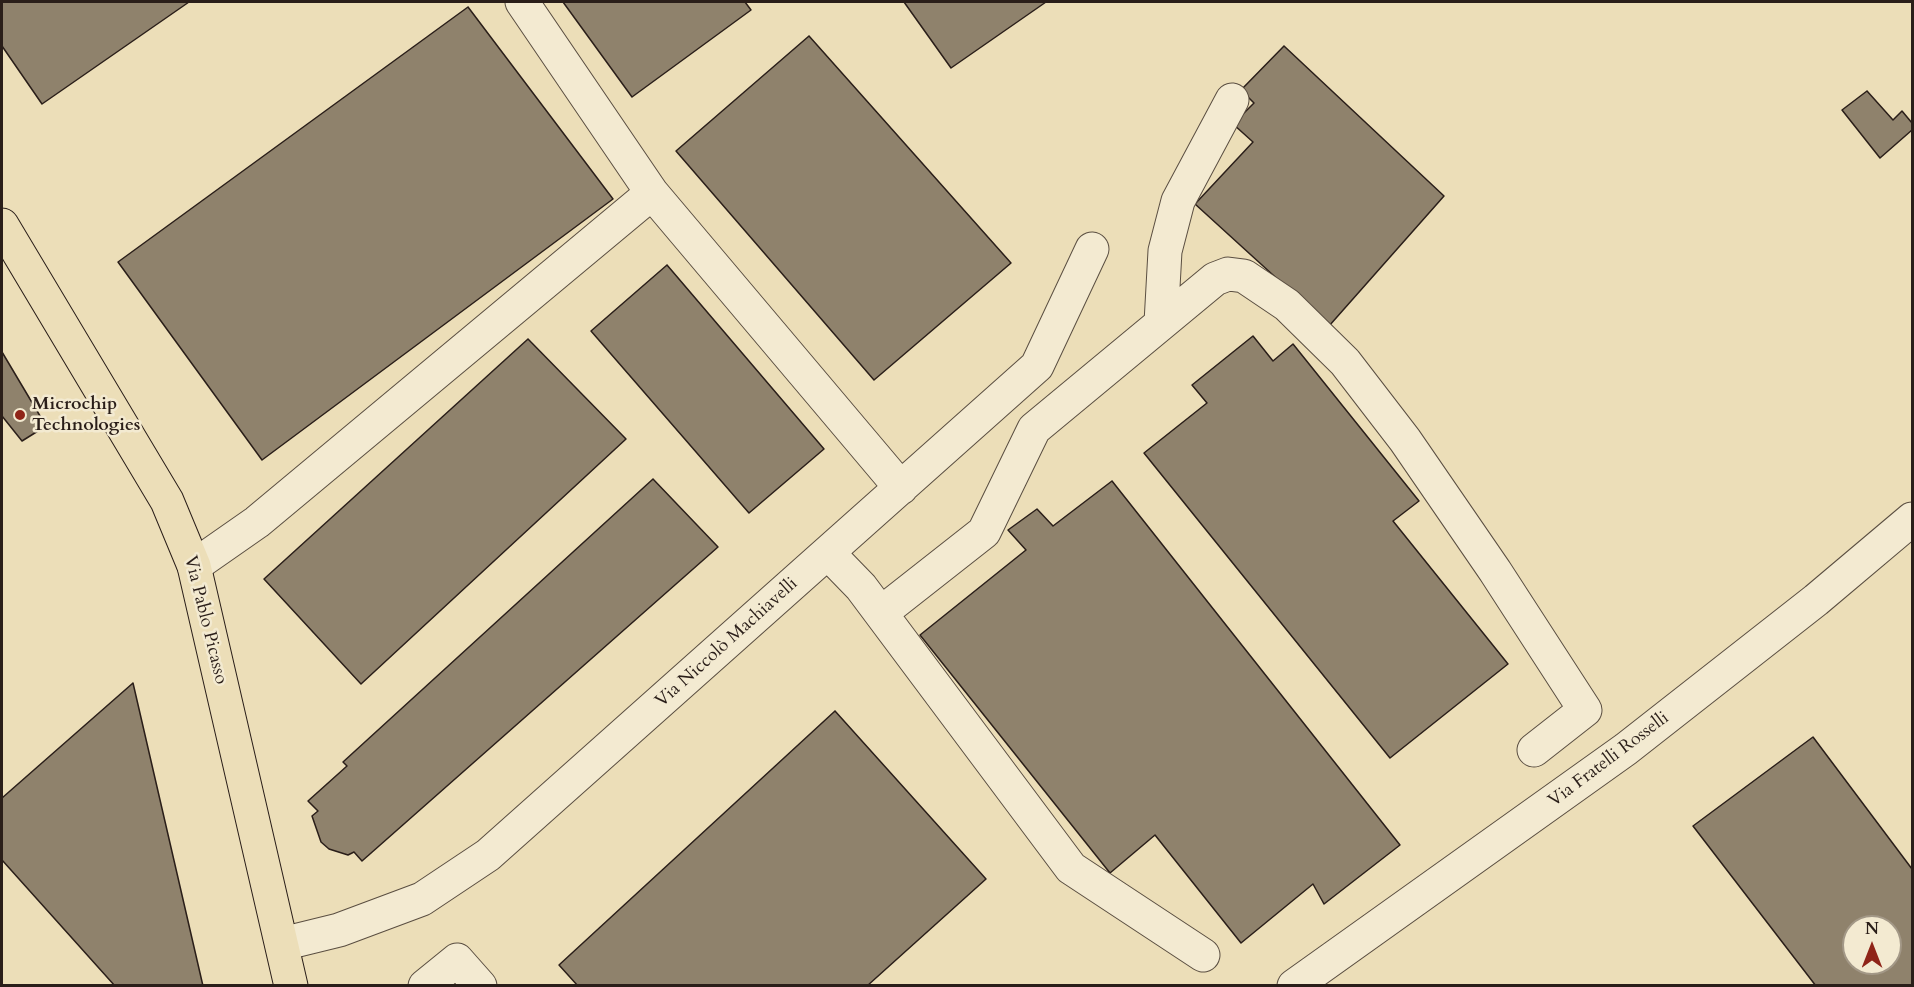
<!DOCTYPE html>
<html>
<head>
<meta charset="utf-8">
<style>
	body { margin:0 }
	#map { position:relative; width:1914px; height:987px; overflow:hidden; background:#ecdeb8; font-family:Cardo,serif }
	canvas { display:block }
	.frame { position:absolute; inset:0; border:3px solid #2a1e19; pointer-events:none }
	.north { position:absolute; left:1842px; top:915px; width:60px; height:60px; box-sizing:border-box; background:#f3ead1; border:2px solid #a39887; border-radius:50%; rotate:0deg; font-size:16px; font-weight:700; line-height:24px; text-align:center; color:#2a1e19 }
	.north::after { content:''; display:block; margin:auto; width:21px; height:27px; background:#8f2418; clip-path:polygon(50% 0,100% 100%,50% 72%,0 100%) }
</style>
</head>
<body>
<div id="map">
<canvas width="1914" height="987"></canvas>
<div class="frame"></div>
<div class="north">N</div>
</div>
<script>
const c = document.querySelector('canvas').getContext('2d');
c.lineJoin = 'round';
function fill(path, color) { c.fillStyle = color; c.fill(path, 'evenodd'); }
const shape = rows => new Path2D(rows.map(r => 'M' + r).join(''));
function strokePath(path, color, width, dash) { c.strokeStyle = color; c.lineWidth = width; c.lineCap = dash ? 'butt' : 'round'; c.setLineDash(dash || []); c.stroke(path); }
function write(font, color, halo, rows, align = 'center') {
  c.font = font + ' Cardo,serif'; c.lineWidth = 5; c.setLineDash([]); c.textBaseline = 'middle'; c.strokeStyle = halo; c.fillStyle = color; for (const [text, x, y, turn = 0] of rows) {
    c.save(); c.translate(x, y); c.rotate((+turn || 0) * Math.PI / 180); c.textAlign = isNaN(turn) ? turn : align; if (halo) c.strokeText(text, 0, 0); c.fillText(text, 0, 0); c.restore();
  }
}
const building = shape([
	[2,2,189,2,42,104,2,46,2,2],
	[563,2,745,2,751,10,632,97,563,2],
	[904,2,1046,2,951,68,904,2],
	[468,7,613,199,262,460,118,262,468,7],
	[809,36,1011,263,874,380,676,151,809,36],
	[1284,46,1444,196,1329,326,1195,204,1253,142,1233,124,1254,103,1241,90,1284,46],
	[1867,91,1893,120,1902,111,1912,123,1912,130,1880,158,1842,110,1867,91],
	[667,265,824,449,749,513,591,331,667,265],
	[1253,336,1273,361,1293,344,1419,501,1393,521,1508,664,1390,758,1144,453,1207,403,1192,385,1253,336],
	[528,339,626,439,361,684,264,579,528,339],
	[2,352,46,426,22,441,2,416,2,352],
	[653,479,718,547,362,861,354,852,348,855,329,849,321,842,312,816,318,811,308,801,347,766,343,762,653,479],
	[1112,481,1400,845,1324,904,1313,884,1241,943,1155,835,1110,873,920,635,1026,550,1008,530,1037,509,1053,526,1112,481],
	[133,683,203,986,115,986,2,860,2,798,133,683],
	[835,711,986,879,867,986,578,986,559,965,835,711],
	[1813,737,1912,869,1912,986,1816,986,1693,826,1813,737],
	[1854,927,1890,927,1890,963,1854,963,1854,927]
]);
fill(building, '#8f826c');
strokePath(building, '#2a1e19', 1.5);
const minor = shape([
	[652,193,901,488],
	[1161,323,1165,251,1178,201,1232,100],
	[828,553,861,587,1071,868,1203,955],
	[194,566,257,522,652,193,522,2],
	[881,613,984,532,1034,429,1215,279,1228,274,1244,276,1287,305,1345,362,1405,440,1495,571,1585,710,1534,750],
	[282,944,339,930,422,899,488,855,1037,366,1092,249],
	[425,986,457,960,480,986],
	[1294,986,1626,749,1816,600,1912,519]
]);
const major = shape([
	[2,225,167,501,194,566,291,986]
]);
strokePath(minor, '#5a4e41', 35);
strokePath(major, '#2a1e19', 35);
strokePath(minor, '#f3ead1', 33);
strokePath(major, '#ecdeb8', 33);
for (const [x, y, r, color] of [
	[20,415,6,"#8f2418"]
]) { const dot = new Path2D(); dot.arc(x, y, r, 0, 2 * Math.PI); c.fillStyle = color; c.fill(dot); strokePath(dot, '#f3ead1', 2); }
write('bold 18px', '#2a1e19', '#f3ead1', [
	["Microchip",32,405],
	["Technologies",32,426]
], 'left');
write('18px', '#2a1e19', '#f3ead1', [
	["Via Pablo Picasso",205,620,76],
	["Via Niccolò Machiavelli",727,643,-42],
	["Via Fratelli Rosselli",1609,760,-37]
]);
</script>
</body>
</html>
